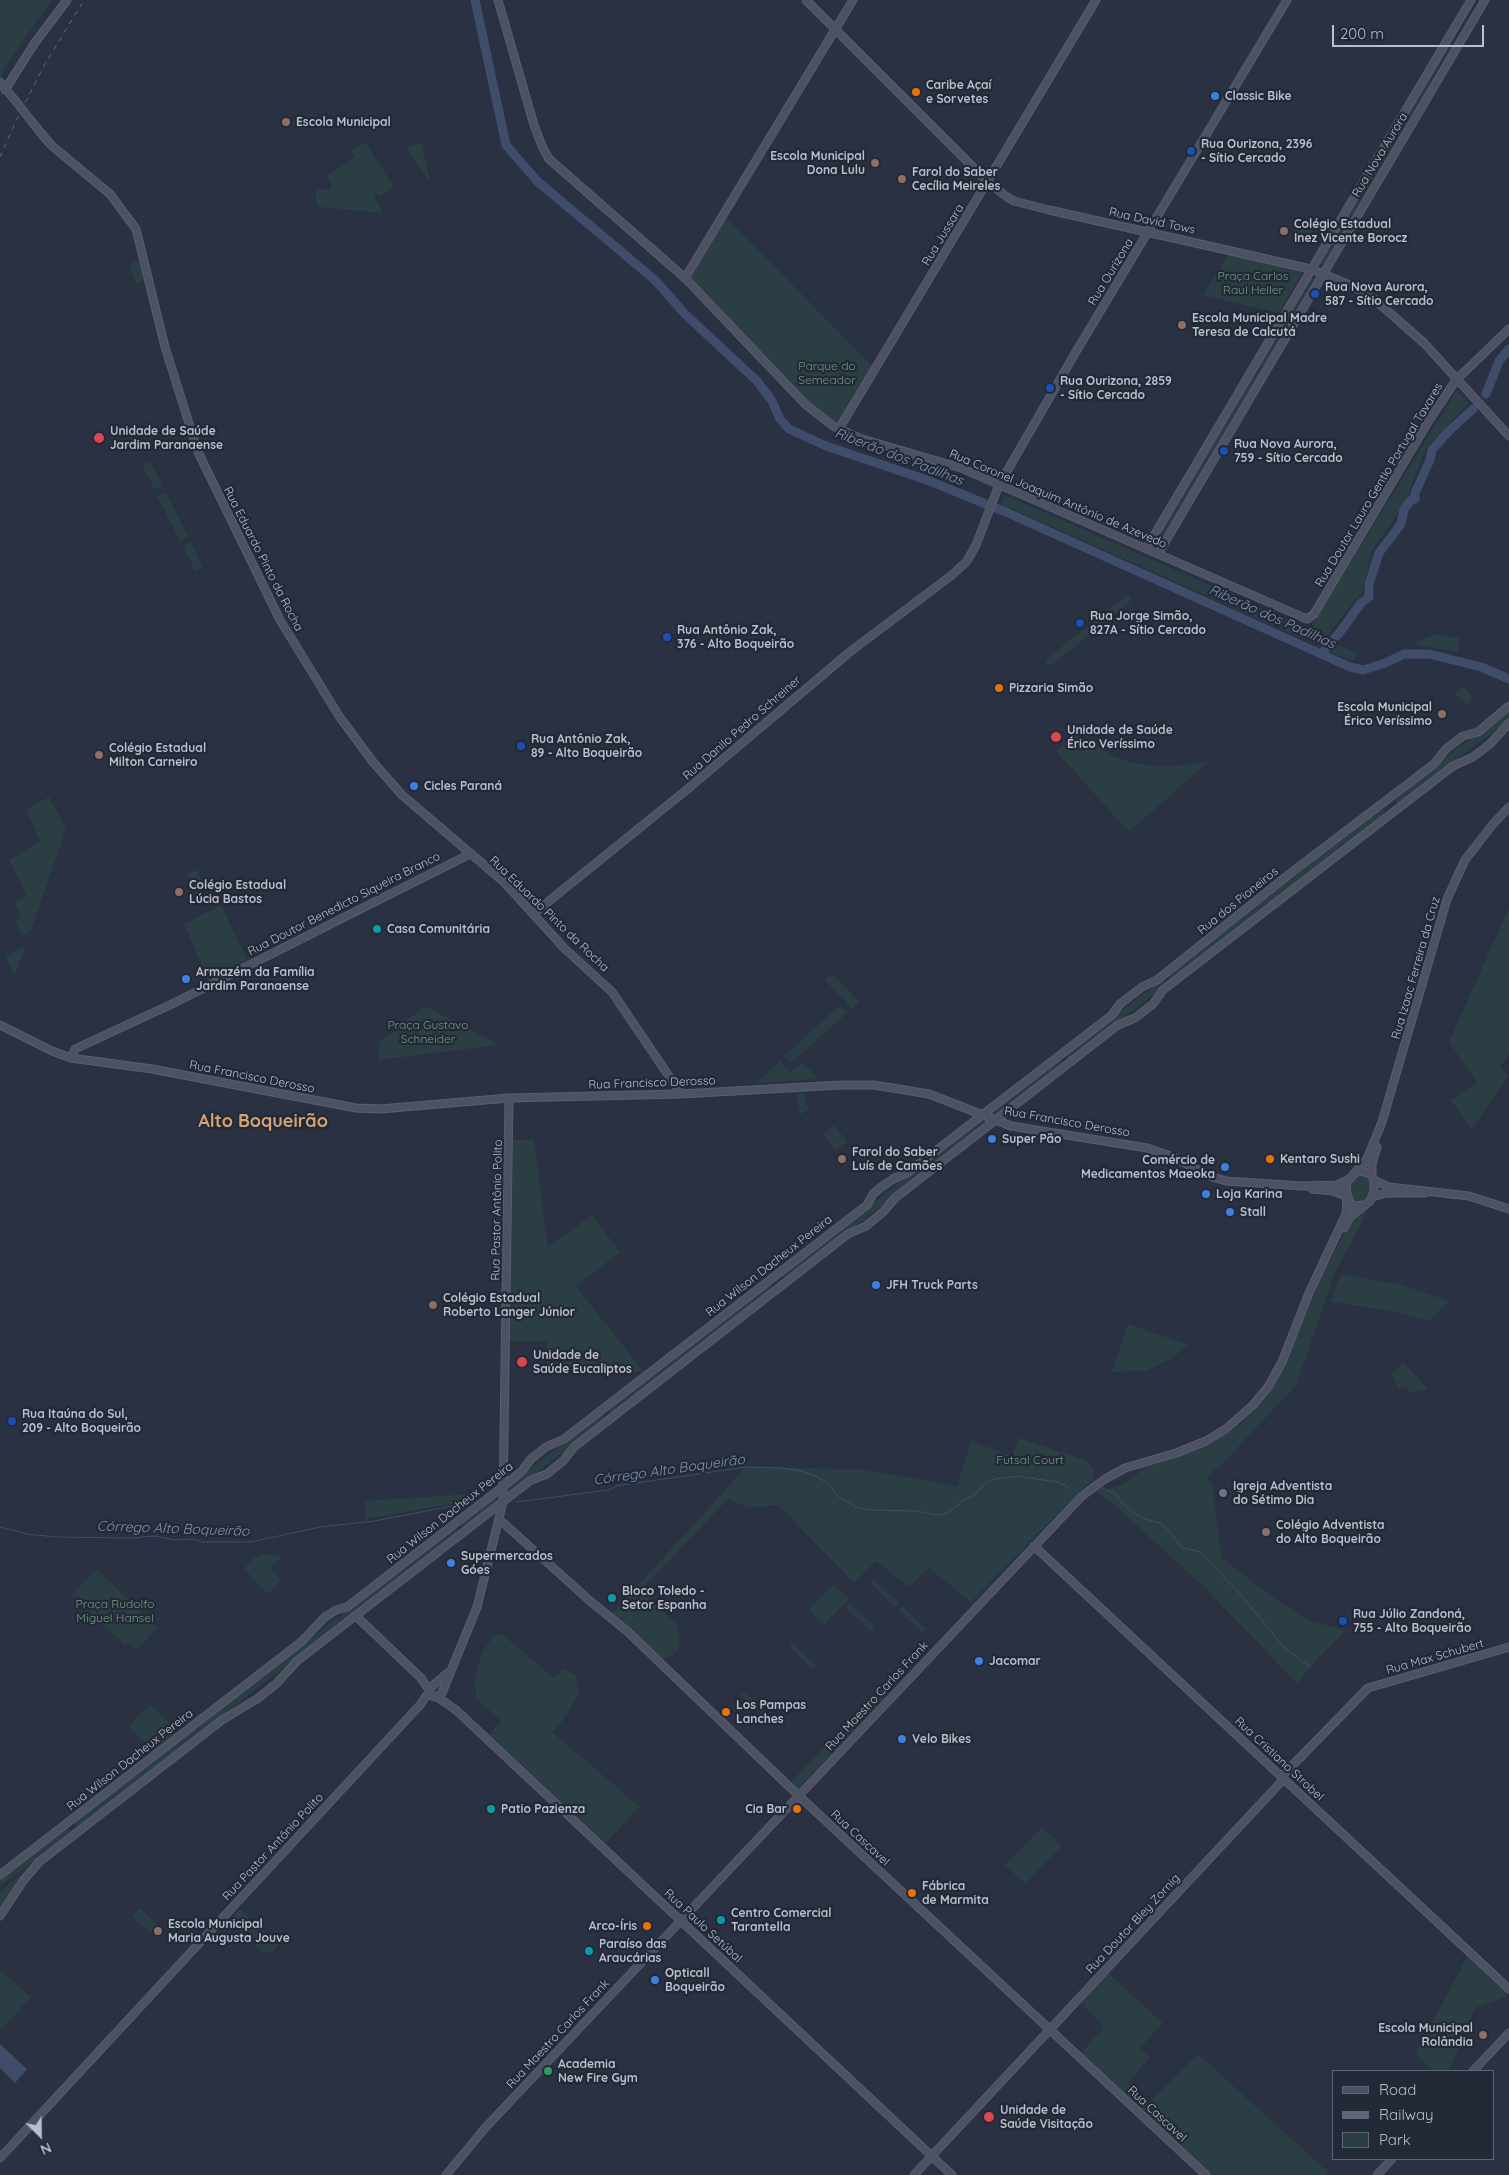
<!DOCTYPE html>
<html>
<head>
<meta charset="utf-8">
<style>
	body { margin:0 }
	#map { position:relative; width:1509px; height:2175px; overflow:hidden; background:#293142; font-family:Quicksand,sans-serif }
	canvas { display:block }
	.legend { position:absolute; left:1332px; top:2070px; width:162px; height:90px; box-sizing:border-box; background:#222937; border:1px solid #5f6572; margin:0; padding:6px 9px; list-style:none; font-size:15px; color:#babfcb }
	.legend li { display:flex; align-items:center; gap:10px; height:25px }
	.legend b { width:25px; border:1px solid #5f6572 }
	.north { position:absolute; left:15px; top:2110px; width:50px; height:50px; -webkit-text-stroke:4px #222937; paint-order:stroke; rotate:157deg; font-size:14px; font-weight:700; line-height:20px; text-align:center; color:#babfcb }
	.north::after { content:''; display:block; margin:auto; width:18px; height:22px; background:#babfcb; clip-path:polygon(50% 0,100% 100%,50% 72%,0 100%) }
	.scale { position:absolute; left:1332px; top:25px; width:152px; height:22px; box-sizing:border-box; border:2px solid #babfcb; border-top:0; padding-left:6px; font-size:15px; line-height:18px; white-space:nowrap; color:#babfcb; -webkit-text-stroke:4px #222937; paint-order:stroke }
</style>
</head>
<body>
<div id="map">
<canvas width="1509" height="2175"></canvas>
<ul class="legend">
<li><b style="height:6px;background:#4c5264"></b>Road</li>
<li><b style="height:6px;background:#606778"></b>Railway</li>
<li><b style="height:14px;background:#2b3e43"></b>Park</li>
</ul>
<div class="north">N</div>
<div class="scale">200 m</div>
</div>
<script>
const c = document.querySelector('canvas').getContext('2d');
c.lineJoin = 'round';
function fill(path, color) { c.fillStyle = color; c.fill(path, 'evenodd'); }
const shape = rows => new Path2D(rows.map(r => 'M' + r).join(''));
function strokePath(path, color, width, dash) { c.strokeStyle = color; c.lineWidth = width; c.lineCap = dash ? 'butt' : 'round'; c.setLineDash(dash || []); c.stroke(path); }
function write(font, color, halo, rows, align = 'center') {
  c.font = font + ' Quicksand,sans-serif'; c.lineWidth = 4.5; c.setLineDash([]); c.textBaseline = 'middle'; c.strokeStyle = halo; c.fillStyle = color; for (const [text, x, y, turn = 0] of rows) {
    c.save(); c.translate(x, y); c.rotate((+turn || 0) * Math.PI / 180); c.textAlign = isNaN(turn) ? turn : align; if (halo) c.strokeText(text, 0, 0); c.fillText(text, 0, 0); c.restore();
  }
}
fill(shape([
	[0,0,52,0,5,67,0,82],
	[1452,45,1324,264,1320,263,1448,46],
	[365,142,394,187,380,197,378,194,374,195,383,213,319,207,316,201,316,189,331,190,331,183,327,176,355,157,351,151],
	[421,142,431,183,406,148],
	[726,217,873,367,838,426,810,405,689,279],
	[1296,223,1313,227,1311,237,1294,233],
	[1229,253,1303,271,1279,313,1203,295],
	[134,261,139,262,144,275,143,281,136,284,129,265],
	[1310,276,1317,279,1159,546,1153,544],
	[1457,390,1469,403,1426,448,1408,495,1393,521,1372,550,1362,592,1319,646,1001,504,1005,495,1309,629],
	[150,461,163,486,155,490,142,465],
	[166,492,188,536,180,541,157,496],
	[191,542,203,567,195,571,183,546],
	[1127,595,1131,598,1129,603,1053,664,1046,664,1046,659],
	[1436,634,1460,638,1458,652,1415,644,1419,640],
	[1335,644,1357,653,1354,662,1329,651],
	[1463,686,1474,698,1467,705,1455,694],
	[1509,709,1509,720,1398,804,1396,803,1396,800,1425,774],
	[1075,733,1115,757,1131,762,1152,766,1178,766,1209,761,1129,832,1056,751],
	[49,797,66,829,30,932,22,936,15,921,21,917,14,902,26,895,9,860,40,841,26,809],
	[1381,809,1384,811,1384,814,1356,838,1171,981,1169,979,1168,976,1197,952],
	[196,869,204,886,195,891,187,874],
	[221,905,247,960,208,980,184,924],
	[1509,908,1509,1054,1500,1067,1509,1075,1471,1130,1451,1100,1477,1083,1449,1042],
	[26,946,15,976,5,956],
	[832,973,859,1002,852,1009,825,980],
	[1163,979,1167,984,1069,1060,1065,1054],
	[840,1005,847,1013,791,1063,784,1056],
	[425,1006,499,1045,378,1060,380,1042],
	[1061,1058,1063,1061,996,1116,990,1113],
	[780,1061,791,1072,803,1062,818,1079,757,1083],
	[804,1093,809,1111,806,1110,800,1115,797,1094],
	[981,1119,990,1122,932,1165,930,1164,931,1159],
	[835,1125,847,1142,836,1150,823,1134],
	[513,1140,534,1140,548,1247,592,1215,620,1252,576,1286,643,1371,631,1373,547,1372,547,1341,510,1341],
	[923,1164,928,1169,789,1278,786,1279,783,1277,783,1274],
	[1358,1174,1367,1175,1372,1181,1371,1195,1365,1202,1356,1203,1349,1195,1350,1182],
	[1367,1212,1334,1275,1296,1385,1225,1461,1207,1477,1212,1484,1222,1558,1275,1599,1310,1621,1346,1630,1311,1666,1298,1684,1201,1584,1114,1505,1095,1490,1100,1485,1105,1490,1122,1485,1149,1465,1211,1444,1242,1423,1258,1407,1270,1392,1287,1362,1321,1277,1348,1226,1359,1214],
	[1341,1274,1398,1284,1450,1301,1430,1321,1392,1311,1331,1302],
	[768,1284,771,1287,770,1289,756,1300,743,1314,611,1415,608,1408],
	[1128,1324,1189,1345,1172,1358,1146,1371,1111,1372],
	[1403,1362,1428,1389,1411,1393,1406,1387,1398,1389,1392,1374],
	[601,1413,604,1414,605,1417,587,1431,580,1439,509,1494,509,1485],
	[1019,1438,1088,1461,1093,1468,1094,1479,1081,1490,971,1602,929,1568,909,1587,876,1561,854,1583,778,1505,749,1508,728,1499,642,1589,677,1625,679,1639,678,1651,663,1660,612,1614,746,1467,857,1469,957,1486,971,1441,1012,1456],
	[499,1492,498,1502,462,1528,461,1525],
	[470,1494,474,1494,476,1499,468,1506,464,1506,463,1502,365,1519,365,1501],
	[455,1527,458,1534,77,1827,73,1822],
	[265,1554,283,1556,270,1569,282,1580,268,1594,244,1569,253,1558],
	[96,1569,158,1627,136,1650,128,1642,125,1645,72,1595],
	[874,1579,899,1603,895,1607,870,1583],
	[833,1584,849,1599,824,1625,808,1609],
	[850,1603,875,1627,871,1631,846,1608],
	[902,1606,926,1629,922,1633,898,1610],
	[495,1634,502,1634,554,1678,563,1669,576,1675,579,1695,559,1726,552,1732,640,1807,605,1843,489,1734,501,1721,476,1698,475,1679,482,1652],
	[790,1641,816,1665,812,1669,790,1648],
	[880,1687,888,1694,798,1789,791,1782],
	[746,1693,769,1714,766,1718,740,1694],
	[150,1704,175,1728,176,1732,156,1748,151,1748,128,1727],
	[67,1826,71,1831,46,1852,0,1886,0,1879],
	[1042,1827,1062,1846,1025,1884,1005,1865],
	[29,1868,5,1903,0,1908,0,1891],
	[140,1908,158,1925,150,1933,132,1917],
	[240,1909,278,1945,275,1950,264,1954,229,1921],
	[1467,1957,1508,1994,1505,1997,1475,2008,1449,2071,1433,2071,1415,2054],
	[0,1970,31,1997,0,2031],
	[1108,1973,1163,2023,1140,2048,1150,2058,1127,2083,1149,2103,1198,2054,1328,2172,1326,2175,1206,2175,1076,2058,1104,2027,1081,2002]
]), '#2b3e43');
fill(shape([
	[0,2044,27,2069,15,2083,0,2068]
]), '#404d6a');
strokePath(shape([
	[1103,1488,1116,1494,1123,1504,1132,1512,1142,1518,1160,1523,1170,1532,1181,1547,1200,1552,1241,1595,1283,1646,1303,1662,1311,1666],
	[516,1502,609,1490,616,1486,746,1467,783,1468,805,1472,816,1476,828,1484,838,1496,856,1507,870,1510,916,1511,938,1515,948,1513,965,1499,973,1496,988,1481,995,1479,1018,1476,1043,1480,1058,1482,1071,1489],
	[0,1527,27,1534,56,1537,128,1538,156,1536,175,1540,193,1539,202,1542,251,1542,320,1527,374,1521,463,1504]
]), '#404d6a', 1);
strokePath(shape([
	[475,0,506,145,537,181,655,280,686,315,757,381,772,401,780,419,789,429,826,446,927,480,1008,513,1350,667,1363,670,1383,664,1404,654,1429,654,1481,667,1509,679],
	[1486,394,1499,361,1509,349],
	[1321,654,1340,632,1361,603,1369,597,1369,584,1379,553,1401,524,1404,509,1410,501,1415,499,1415,493,1430,460,1432,450,1447,433,1473,409]
]), '#404d6a', 9);
const secondary = shape([
	[498,0,534,125,542,146,549,159,685,278,805,404,833,426,862,439,961,468,1307,619,1314,614,1428,422,1456,380,1509,329],
	[806,0,988,182,1007,197,1014,201,1049,210,1311,269,1352,286,1374,299,1424,343,1509,436],
	[0,82,18,104],
	[5,90,34,44,67,0],
	[36,127,51,145,110,194,136,229,165,347,198,452,280,620,339,716,373,762,402,795,504,882,564,948,612,992,681,1094],
	[685,278,853,0],
	[839,429,1096,0],
	[1146,549,1471,0],
	[1158,554,1485,0],
	[533,914,684,792,851,651,952,575,967,561,976,545,999,485,1077,350,1287,0],
	[0,1025,52,1051,71,1058,152,1069,356,1108,381,1109,509,1098,681,1094,841,1085,874,1085,929,1094,1011,1126,1147,1148,1173,1157,1212,1177,1226,1181,1302,1186,1337,1185,1349,1179],
	[71,1058,75,1049,172,1004,470,854],
	[1372,1176,1372,1164,1377,1147],
	[1374,1180,1389,1187,1469,1196,1509,1209],
	[1312,1189,1333,1191,1346,1196],
	[1372,1197,1387,1193,1425,1193],
	[1364,1205,1354,1206,1350,1203,1346,1191,1347,1182,1367,1159,1382,1122,1447,899,1465,860,1493,824,1509,807],
	[1344,1228,1350,1217,1370,1201,1374,1192,1374,1180,1370,1173,1360,1171,1355,1173],
	[499,1519,590,1601,627,1631,799,1796,1206,2175],
	[1034,1546,1509,1989],
	[356,1616,421,1678,429,1690],
	[449,1672,430,1688,429,1692,432,1696,437,1697,442,1693,477,1607,503,1502,509,1098],
	[437,1697,456,1710,952,2175],
	[0,1875,301,1642,325,1617,336,1610,347,1607,505,1485,522,1471,531,1459,546,1447,564,1439,867,1205,873,1194,880,1188,893,1179,907,1173,1112,1015,1120,1004,1142,987,1157,980,1292,872,1434,764,1446,749,1463,736,1478,732,1509,706],
	[0,1916,23,1881,39,1862,222,1720,257,1699,277,1683,297,1661,531,1480,547,1474,563,1461,574,1447,848,1234,866,1226,883,1212,895,1198,1118,1025,1135,1018,1153,1004,1163,990,1453,766,1473,757,1490,744,1509,723],
	[1473,2071,1509,2033],
	[0,2158,420,1705,429,1692],
	[446,2175,485,2128,1082,1496,1105,1479,1125,1468,1176,1453,1206,1441,1227,1428,1253,1405,1268,1387,1282,1362,1309,1293,1346,1214,1347,1199],
	[914,2175,1281,1782,1284,1774,1368,1688,1509,1647],
	[1377,2175,1392,2159]
]);
strokePath(secondary, '#585f6c', 9);
strokePath(secondary, '#4c5264', 7);
strokePath(shape([
	[0,157,16,121,45,64,84,0]
]), '#606778', 1, [5, 5]);
const secondaryBridge = shape([
	[18,104,36,127]
]);
strokePath(secondaryBridge, '#585f6c', 9, []);
strokePath(secondaryBridge, '#4c5264', 7);
for (const [x, y, r, color] of [
	[916,92,5,"#e8710a"],
	[1215,96,5,"#3f7fe0"],
	[286,122,5,"#8d6e63"],
	[1191,151,5,"#1a4fb4"],
	[875,163,5,"#8d6e63"],
	[902,179,5,"#8d6e63"],
	[1284,231,5,"#8d6e63"],
	[1315,294,5,"#1a4fb4"],
	[1182,325,5,"#8d6e63"],
	[1050,388,5,"#1a4fb4"],
	[99,438,6,"#e0444e"],
	[1224,451,5,"#1a4fb4"],
	[1080,623,5,"#1a4fb4"],
	[667,637,5,"#1a4fb4"],
	[999,688,5,"#e8710a"],
	[1442,714,5,"#8d6e63"],
	[1056,737,6,"#e0444e"],
	[521,746,5,"#1a4fb4"],
	[99,755,5,"#8d6e63"],
	[414,786,5,"#3f7fe0"],
	[179,892,5,"#8d6e63"],
	[377,929,5,"#0f9aa8"],
	[186,979,5,"#3f7fe0"],
	[992,1139,5,"#3f7fe0"],
	[842,1159,5,"#8d6e63"],
	[1270,1159,5,"#e8710a"],
	[1225,1167,5,"#3f7fe0"],
	[1206,1194,5,"#3f7fe0"],
	[1230,1212,5,"#3f7fe0"],
	[876,1285,5,"#3f7fe0"],
	[433,1305,5,"#8d6e63"],
	[522,1362,6,"#e0444e"],
	[12,1421,5,"#1a4fb4"],
	[1223,1493,5,"#6b7280"],
	[1266,1532,5,"#8d6e63"],
	[451,1563,5,"#3f7fe0"],
	[612,1598,5,"#0f9aa8"],
	[1343,1621,5,"#1a4fb4"],
	[979,1661,5,"#3f7fe0"],
	[726,1712,5,"#e8710a"],
	[902,1739,5,"#3f7fe0"],
	[491,1809,5,"#0f9aa8"],
	[797,1809,5,"#e8710a"],
	[912,1893,5,"#e8710a"],
	[721,1920,5,"#0f9aa8"],
	[647,1926,5,"#e8710a"],
	[158,1931,5,"#8d6e63"],
	[589,1951,5,"#0f9aa8"],
	[655,1980,5,"#3f7fe0"],
	[1483,2035,5,"#8d6e63"],
	[548,2071,5,"#2e9e5b"],
	[989,2117,6,"#e0444e"]
]) { const dot = new Path2D(); dot.arc(x, y, r, 0, 2 * Math.PI); c.fillStyle = color; c.fill(dot); strokePath(dot, '#222937', 2); }
write('bold 12px', '#babfcb', '#222937', [
	["Caribe Açaí",926,85],
	["e Sorvetes",926,99],
	["Classic Bike",1225,96],
	["Escola Municipal",296,122],
	["Rua Ourizona, 2396",1201,144],
	["- Sítio Cercado",1201,158],
	["Escola Municipal",865,156,"right"],
	["Dona Lulu",865,170,"right"],
	["Farol do Saber",912,172],
	["Cecília Meireles",912,186],
	["Colégio Estadual",1294,224],
	["Inez Vicente Borocz",1294,238],
	["Rua Nova Aurora,",1325,287],
	["587 - Sítio Cercado",1325,301],
	["Escola Municipal Madre",1192,318],
	["Teresa de Calcutá",1192,332],
	["Rua Ourizona, 2859",1060,381],
	["- Sítio Cercado",1060,395],
	["Unidade de Saúde",110,431],
	["Jardim Paranaense",110,445],
	["Rua Nova Aurora,",1234,444],
	["759 - Sítio Cercado",1234,458],
	["Rua Jorge Simão,",1090,616],
	["827A - Sítio Cercado",1090,630],
	["Rua Antônio Zak,",677,630],
	["376 - Alto Boqueirão",677,644],
	["Pizzaria Simão",1009,688],
	["Escola Municipal",1432,707,"right"],
	["Érico Veríssimo",1432,721,"right"],
	["Unidade de Saúde",1067,730],
	["Érico Veríssimo",1067,744],
	["Rua Antônio Zak,",531,739],
	["89 - Alto Boqueirão",531,753],
	["Colégio Estadual",109,748],
	["Milton Carneiro",109,762],
	["Cicles Paraná",424,786],
	["Colégio Estadual",189,885],
	["Lúcia Bastos",189,899],
	["Casa Comunitária",387,929],
	["Armazém da Família",196,972],
	["Jardim Paranaense",196,986],
	["Super Pão",1002,1139],
	["Farol do Saber",852,1152],
	["Luís de Camões",852,1166],
	["Kentaro Sushi",1280,1159],
	["Comércio de",1215,1160,"right"],
	["Medicamentos Maeoka",1215,1174,"right"],
	["Loja Karina",1216,1194],
	["Stall",1240,1212],
	["JFH Truck Parts",886,1285],
	["Colégio Estadual",443,1298],
	["Roberto Langer Júnior",443,1312],
	["Unidade de",533,1355],
	["Saúde Eucaliptos",533,1369],
	["Rua Itaúna do Sul,",22,1414],
	["209 - Alto Boqueirão",22,1428],
	["Igreja Adventista",1233,1486],
	["do Sétimo Dia",1233,1500],
	["Colégio Adventista",1276,1525],
	["do Alto Boqueirão",1276,1539],
	["Supermercados",461,1556],
	["Góes",461,1570],
	["Bloco Toledo -",622,1591],
	["Setor Espanha",622,1605],
	["Rua Júlio Zandoná,",1353,1614],
	["755 - Alto Boqueirão",1353,1628],
	["Jacomar",989,1661],
	["Los Pampas",736,1705],
	["Lanches",736,1719],
	["Velo Bikes",912,1739],
	["Patio Pazienza",501,1809],
	["Cia Bar",787,1809,"right"],
	["Fábrica",922,1886],
	["de Marmita",922,1900],
	["Centro Comercial",731,1913],
	["Tarantella",731,1927],
	["Escola Municipal",168,1924],
	["Maria Augusta Jouve",168,1938],
	["Arco-Íris",637,1926,"right"],
	["Paraíso das",599,1944],
	["Araucárias",599,1958],
	["Opticall",665,1973],
	["Boqueirão",665,1987],
	["Escola Municipal",1473,2028,"right"],
	["Rolândia",1473,2042,"right"],
	["Academia",558,2064],
	["New Fire Gym",558,2078],
	["Unidade de",1000,2110],
	["Saúde Visitação",1000,2124]
], 'left');
write('12px', '#babfcb', '#222937', [
	["Rua Nova Aurora",1380,155,-59],
	["Rua David Tows",1152,221,12],
	["Rua Jussara",943,235,-59],
	["Rua Ourizona",1111,272,-59],
	["Rua Doutor Lauro Gentio Portugal Tavares",1379,485,-59],
	["Rua Coronel Joaquim Antônio de Azevedo",1058,499,23],
	["Rua Eduardo Pinto da Rocha",263,559,63],
	["Rua Danilo Pedro Schreiner",742,728,-41],
	["Rua dos Pioneiros",1238,901,-39],
	["Rua Doutor Benedicto Siqueira Branco",344,904,-27],
	["Rua Eduardo Pinto da Rocha",549,914,44],
	["Rua Izaac Ferreira da Cruz",1416,968,-74],
	["Rua Francisco Derosso",252,1077,11],
	["Rua Francisco Derosso",652,1083,-2],
	["Rua Francisco Derosso",1067,1122,10],
	["Rua Pastor Antônio Polito",497,1210,-89],
	["Rua Wilson Dacheux Pereira",769,1266,-38],
	["Rua Wilson Dacheux Pereira",450,1513,-38],
	["Rua Max Schubert",1435,1657,-16],
	["Rua Maestro Carlos Frank",877,1696,-47],
	["Rua Cristiano Strobel",1279,1759,43],
	["Rua Wilson Dacheux Pereira",130,1760,-38],
	["Rua Cascavel",860,1838,43],
	["Rua Pastor Antônio Polito",273,1847,-47],
	["Rua Doutor Bley Zornig",1133,1924,-47],
	["Rua Paulo Setúbal",703,1926,43],
	["Rua Maestro Carlos Frank",558,2034,-47],
	["Rua Cascavel",1157,2114,43]
]);
write('12px', '#739b80', '#222937', [
	["Praça Carlos",1253,276],
	["Raul Heller",1253,290],
	["Parque do",827,366],
	["Semeador",827,380],
	["Praça Gustavo",428,1025],
	["Schneider",428,1039],
	["Futsal Court",1030,1460],
	["Praça Rudolfo",115,1604],
	["Miguel Hansel",115,1618]
]);
write('italic 14px', '#8493b1', '#222937', [
	["Riberão dos Padilhas",899,457,21],
	["Riberão dos Padilhas",1272,617,24],
	["Córrego Alto Boqueirão",669,1470,-8],
	["Córrego Alto Boqueirão",173,1529,2]
]);
write('bold 18px', '#d0a371', '#222937', [
	["Alto Boqueirão",263,1122]
]);
</script>
</body>
</html>
